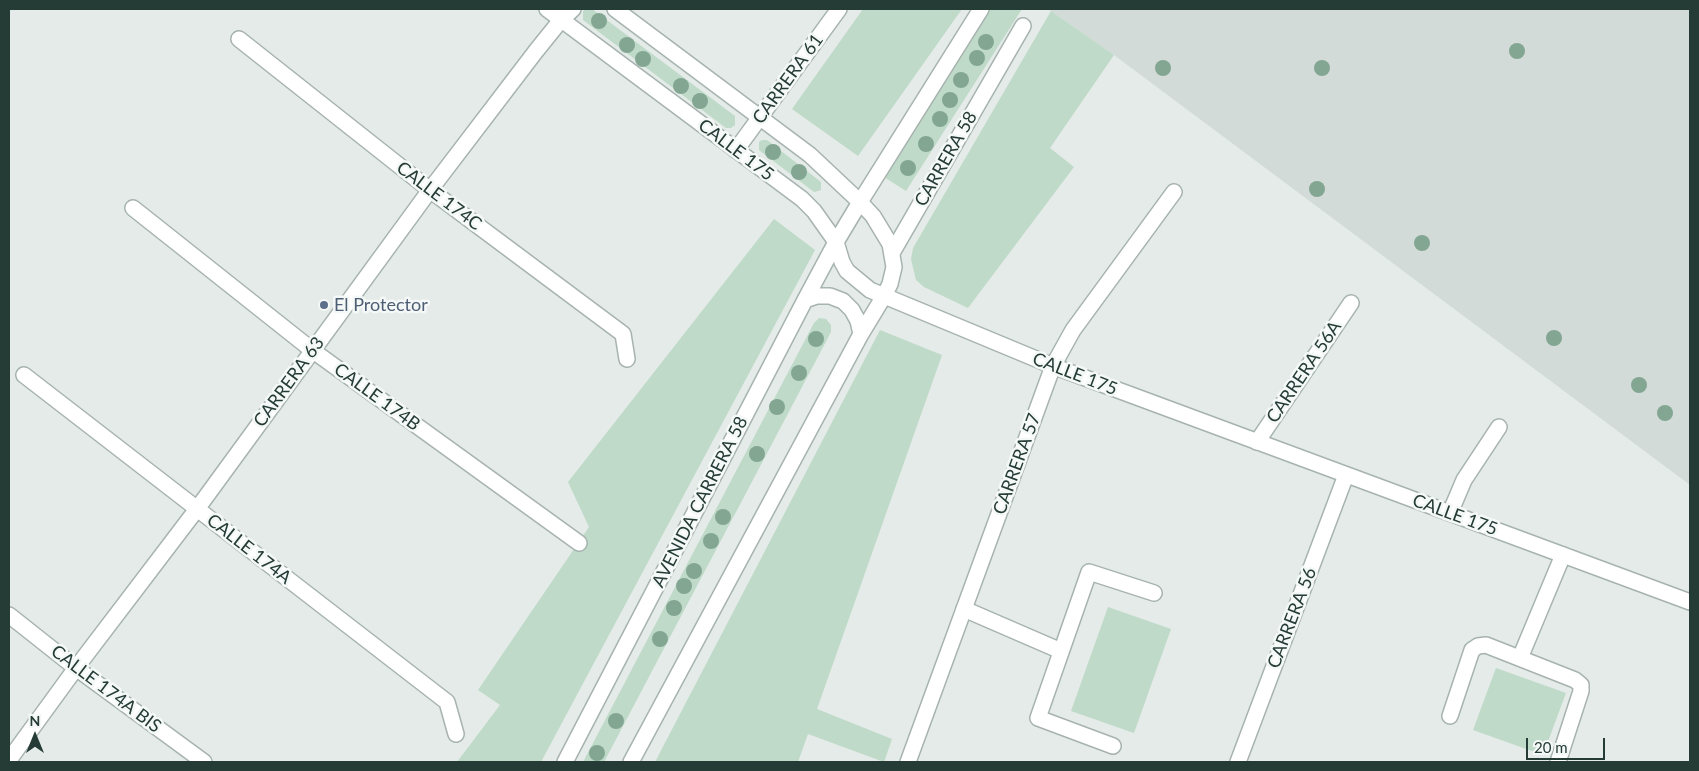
<!DOCTYPE html>
<html>
<head>
<meta charset="utf-8">
<style>
	body { margin:0 }
	#map { position:relative; width:1699px; height:771px; overflow:hidden; background:#e4ebe8; font-family:Lato,sans-serif }
	canvas { display:block }
	.frame { position:absolute; inset:0; border:10px solid #253b36; pointer-events:none }
	.north { position:absolute; left:10px; top:711px; width:50px; height:50px; -webkit-text-stroke:4px #f4f8f6; paint-order:stroke; rotate:0deg; font-size:14px; font-weight:700; line-height:20px; text-align:center; color:#253b36 }
	.north::after { content:''; display:block; margin:auto; width:18px; height:22px; background:#253b36; clip-path:polygon(50% 0,100% 100%,50% 72%,0 100%) }
	.scale { position:absolute; left:1526px; top:738px; width:79px; height:22px; box-sizing:border-box; border:2px solid #253b36; border-top:0; padding-left:6px; font-size:15px; line-height:18px; white-space:nowrap; color:#253b36; -webkit-text-stroke:4px #f4f8f6; paint-order:stroke }
</style>
</head>
<body>
<div id="map">
<canvas width="1699" height="771"></canvas>
<div class="frame"></div>
<div class="north">N</div>
<div class="scale">20 m</div>
</div>
<script>
const c = document.querySelector('canvas').getContext('2d');
c.lineJoin = 'round';
function fill(path, color) { c.fillStyle = color; c.fill(path, 'evenodd'); }
const shape = rows => new Path2D(rows.map(r => 'M' + r).join(''));
function strokePath(path, color, width, dash) { c.strokeStyle = color; c.lineWidth = width; c.lineCap = dash ? 'butt' : 'round'; c.setLineDash(dash || []); c.stroke(path); }
function write(font, color, halo, rows, align = 'center') {
  c.font = font + ' Lato,sans-serif'; c.lineWidth = 5; c.setLineDash([]); c.textBaseline = 'middle'; c.strokeStyle = halo; c.fillStyle = color; for (const [text, x, y, turn = 0] of rows) {
    c.save(); c.translate(x, y); c.rotate((+turn || 0) * Math.PI / 180); c.textAlign = isNaN(turn) ? turn : align; if (halo) c.strokeText(text, 0, 0); c.fillText(text, 0, 0); c.restore();
  }
}
fill(shape([
	[1048,9,1690,9,1690,485,1114,55]
]), '#d2dbd7');
fill(shape([
	[587,9,592,9,735,116,735,125,731,128,726,128,583,20,583,11],
	[863,9,962,9,858,156,792,109],
	[990,9,1022,9,906,191,884,177],
	[1051,11,1114,55,1050,148,1074,167,968,308,924,287,916,280,911,259,913,248],
	[762,140,767,140,821,182,821,190,814,192,759,150,759,142],
	[774,219,815,250,541,762,457,762,500,705,478,690,589,527,568,482],
	[819,318,826,319,831,325,831,332,604,762,583,762,814,323],
	[880,330,942,355,817,709,892,739,884,762,808,734,798,762,655,762],
	[1108,607,1171,629,1134,733,1071,711],
	[1496,668,1566,693,1543,755,1473,730]
]), '#bfdac8');
const service = shape([
	[964,609,1061,651],
	[1520,658,1563,555],
	[1450,716,1472,650,1478,646,1486,645,1575,680,1581,685,1581,691,1558,762],
	[1113,746,1038,718,1089,572,1154,593]
]);
const minor = shape([
	[239,39,430,190,623,334,627,359],
	[736,150,839,9],
	[860,202,981,9],
	[133,208,312,350,579,543],
	[892,253,1023,26],
	[24,375,447,702,456,734],
	[1257,442,1351,303],
	[1450,513,1464,480,1499,427],
	[9,615,76,668,204,762],
	[9,760,76,668,197,509,430,190,536,51,561,20,573,9],
	[908,762,1053,366,1073,330,1174,192],
	[1238,762,1346,475]
]);
const tertiary = shape([
	[547,9,802,199,814,211,836,242,842,262,847,271,870,290,1053,366,1690,602],
	[615,9,810,155,860,202,873,216,890,244,894,267,890,284,884,296,861,334,631,762],
	[805,300,817,296,830,296,843,301,852,310,858,321,861,334],
	[565,762,805,300,836,242,860,202]
]);
strokePath(service, '#a7b3af', 18);
strokePath(minor, '#a7b3af', 18);
strokePath(tertiary, '#a7b3af', 18);
strokePath(service, '#fff', 15);
strokePath(minor, '#fff', 15);
strokePath(tertiary, '#fff', 15);
c.fillStyle = '#83a693';
for (const [x, y] of [
	[599,21],
	[986,42],
	[627,45],
	[1517,51],
	[977,58],
	[643,59],
	[1163,68],
	[1322,68],
	[961,80],
	[681,86],
	[950,100],
	[700,101],
	[940,119],
	[926,144],
	[773,152],
	[908,168],
	[799,172],
	[1317,189],
	[1422,243],
	[1554,338],
	[816,339],
	[799,373],
	[1639,385],
	[777,407],
	[1665,413],
	[757,454],
	[723,517],
	[711,541],
	[694,571],
	[684,586],
	[674,608],
	[660,639],
	[616,721],
	[597,753]
]) { c.beginPath(); c.arc(x, y, 8, 0, 2 * Math.PI); c.fill(); }
for (const [x, y, r, color] of [
	[324,305,5,"#5c6f8a"]
]) { const dot = new Path2D(); dot.arc(x, y, r, 0, 2 * Math.PI); c.fillStyle = color; c.fill(dot); strokePath(dot, '#f4f8f6', 2); }
write('18px', '#253b36', '#f4f8f6', [
	["CARRERA 61",788,79,-54],
	["CALLE 175",736,150,37],
	["CARRERA 58",946,159,-60],
	["CALLE 174C",439,196,37],
	["CARRERA 56A",1304,372,-56],
	["CALLE 175",1075,374,21],
	["CARRERA 63",289,382,-54],
	["CALLE 174B",377,397,36],
	["CARRERA 57",1017,464,-70],
	["AVENIDA CARRERA 58",700,502,-63],
	["CALLE 175",1455,515,20],
	["CALLE 174A",249,549,38],
	["CARRERA 56",1292,618,-69],
	["CALLE 174A BIS",106,689,37]
]);
write('18px', '#4e5e75', '#f4f8f6', [
	["El Protector",334,305]
], 'left');
</script>
</body>
</html>
